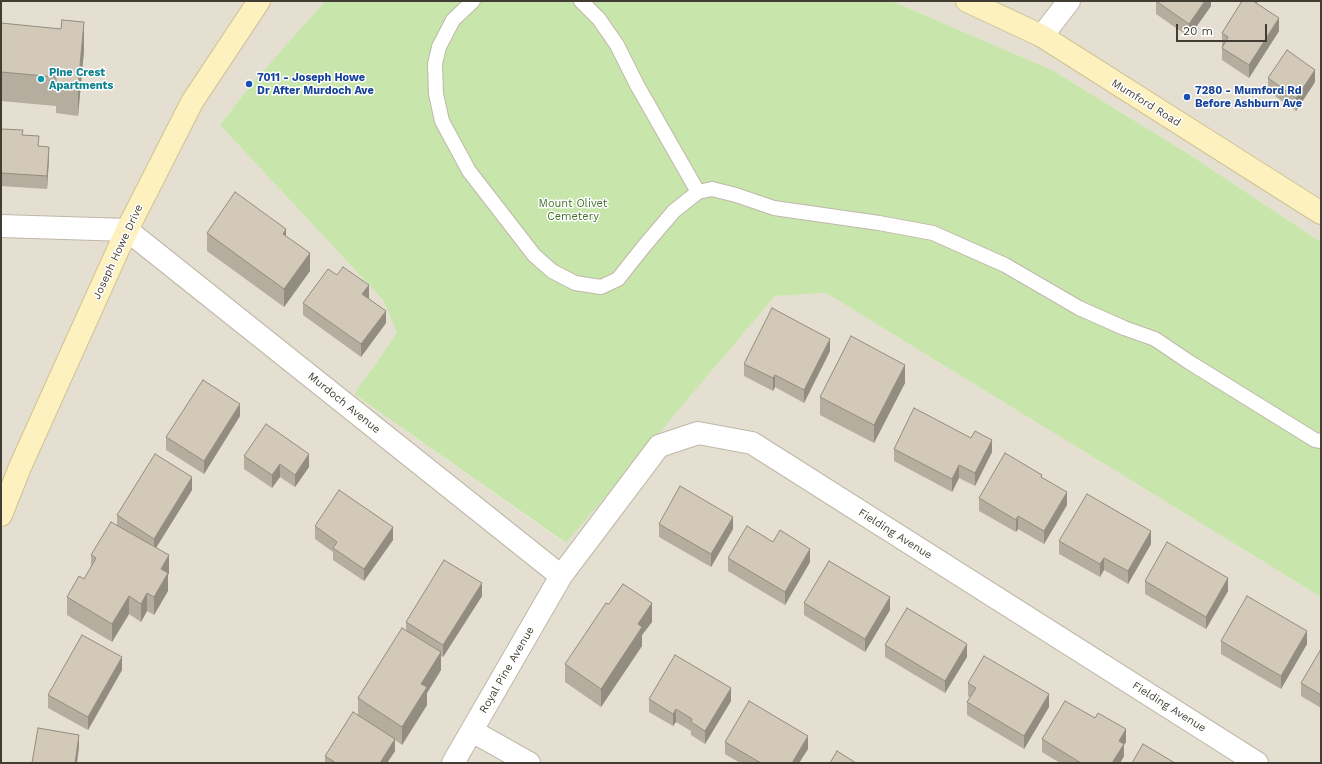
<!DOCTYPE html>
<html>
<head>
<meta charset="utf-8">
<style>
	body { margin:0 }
	#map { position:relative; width:1322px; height:764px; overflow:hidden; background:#f1ede2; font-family:"Work Sans",sans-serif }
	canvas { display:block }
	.frame { position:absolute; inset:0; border:2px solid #423d33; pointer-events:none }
	.scale { position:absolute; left:1176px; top:24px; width:91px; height:18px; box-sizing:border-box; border:2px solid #423d33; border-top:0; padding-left:5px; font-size:12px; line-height:14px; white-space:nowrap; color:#423d33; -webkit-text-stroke:3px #fff; paint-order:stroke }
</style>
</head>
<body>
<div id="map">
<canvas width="1322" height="764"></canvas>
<div class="frame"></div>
<div class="scale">20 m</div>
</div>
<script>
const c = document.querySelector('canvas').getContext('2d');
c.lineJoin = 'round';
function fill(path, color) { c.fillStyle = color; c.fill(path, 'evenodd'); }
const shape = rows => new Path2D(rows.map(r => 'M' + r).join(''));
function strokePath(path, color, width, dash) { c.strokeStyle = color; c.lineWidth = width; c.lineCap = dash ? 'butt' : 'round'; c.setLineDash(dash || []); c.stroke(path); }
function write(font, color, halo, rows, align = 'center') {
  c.font = font + ' "Work Sans",sans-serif'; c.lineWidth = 3; c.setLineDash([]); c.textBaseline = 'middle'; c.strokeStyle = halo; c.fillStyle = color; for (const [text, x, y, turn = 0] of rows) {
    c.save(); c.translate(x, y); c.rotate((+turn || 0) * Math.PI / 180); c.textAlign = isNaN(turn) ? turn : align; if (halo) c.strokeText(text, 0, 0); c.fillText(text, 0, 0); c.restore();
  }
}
fill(shape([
	[1,1,325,1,249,87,220,125,383,300,397,333,354,394,565,543,775,296,826,293,1321,597,1321,763,1,763],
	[892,1,1321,1,1321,242,1187,153,1052,70]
]), '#e5dfd1');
fill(shape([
	[325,1,892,1,1052,70,1187,153,1321,242,1321,597,826,293,775,296,566,543,354,394,397,333,383,300,220,125,249,87]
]), '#c8e5ac');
const lane = shape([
	[473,1,453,20,439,47,435,64,436,94,442,121,469,171,534,255,552,271,575,283,601,287,618,279,645,245,674,211,698,192,712,189,736,195,774,208,879,223,933,233,1005,265,1079,308,1124,328,1155,339,1189,362,1315,440,1321,441],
	[581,1,599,19,617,45,637,85,698,192]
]);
const street = shape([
	[1042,36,1069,1],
	[1,226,127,230,561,576],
	[472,731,529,763],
	[453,763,561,576,659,446,698,433,752,443,1257,763]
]);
const secondary = shape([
	[967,1,1042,36,1321,213],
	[1,515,20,467,127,230,192,102,259,1]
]);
strokePath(lane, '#bfb8a9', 16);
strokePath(street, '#bfb8a9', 24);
strokePath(secondary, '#d0c393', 24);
strokePath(lane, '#fff', 14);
strokePath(street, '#fff', 22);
strokePath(secondary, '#fdf1c0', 22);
fill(shape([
	[1156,1,1211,1,1211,6,1189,37,1156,14],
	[1242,1,1258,1,1257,3,1279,31,1249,78,1222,60,1222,48,1223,46,1222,46,1222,33],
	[1,23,84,51,78,116,56,113,56,106,1,101],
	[1268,78,1315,82,1296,111,1268,91],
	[1,134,23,135,39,146,49,159,47,189,1,186],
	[207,233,286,236,310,271,284,307,207,251],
	[368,298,386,323,361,357,303,315,303,303],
	[830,351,804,403,775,387,773,391,744,376,744,364],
	[905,383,874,443,820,415,820,397],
	[240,416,204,474,166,450,166,437],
	[971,438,992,452,975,486,959,478,952,492,894,461,894,449],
	[244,456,309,467,295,487,280,477,272,488,244,469],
	[1042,478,1067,505,1044,544,1018,529,1016,532,979,511,979,498],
	[192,490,156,548,169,573,168,575,168,591,154,615,147,611,141,622,129,614,112,642,67,615,67,597,84,579,91,567,91,555,117,525,117,515],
	[659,524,733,529,711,567,659,537],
	[315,526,393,540,364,581,333,560,333,552,315,539],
	[1059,541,1151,544,1128,584,1104,570,1100,577,1059,554],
	[773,542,810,562,785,605,728,571,728,558],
	[1145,581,1228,591,1206,629,1145,594],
	[482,596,443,657,441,656,441,670,427,693,427,705,402,745,395,740,395,751,387,763,325,763,325,756,358,715,358,698,406,630,406,622],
	[804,603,890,610,865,652,804,615],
	[609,604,652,622,642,635,642,646,601,707,565,682,565,664],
	[1221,641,1307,644,1281,689,1221,654],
	[885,645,967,657,945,693,885,657],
	[1321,649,1321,708,1301,696,1301,683],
	[122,670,88,730,48,708,48,695],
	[968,683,1049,707,1024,749,967,715,967,702,970,698,968,696],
	[649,699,731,701,705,744,691,735,691,731,676,722,673,726,649,712],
	[1042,739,1126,742,1124,745,1124,756,1120,763,1060,763,1042,752],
	[725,742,808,749,799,763,740,763,725,754]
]), '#b5ad9e');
fill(shape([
	[1205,1,1211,1,1211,6,1189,37,1189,24],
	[1254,1,1258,1,1254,7],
	[1279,18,1279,31,1249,78,1249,65],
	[84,22,84,51,78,116,78,87],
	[1315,70,1315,82,1296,111,1296,98],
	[49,147,49,159,47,189,47,176],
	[286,229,286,247,283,234],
	[310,253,310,271,284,307,284,289],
	[369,285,369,298,362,307,362,294],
	[386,311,386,323,361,357,361,344],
	[830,339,830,351,804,403,804,390],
	[905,365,905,383,874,443,874,425],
	[775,375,775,387,773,391,773,378],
	[240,404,240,416,204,474,204,461],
	[992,440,992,452,975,486,975,473],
	[309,454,309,467,295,487,295,475],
	[280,464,280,477,272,488,272,475],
	[959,465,959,478,952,492,952,479],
	[192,477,192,490,154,551,154,539],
	[1067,492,1067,505,1044,544,1044,531],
	[1018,516,1018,529,1016,532,1016,520],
	[733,517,733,529,711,567,711,554],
	[393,527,393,540,364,581,364,569],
	[1151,531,1151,544,1128,584,1128,571],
	[810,549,810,562,785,605,785,592],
	[169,555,169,573,168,575,168,591,154,615,154,597,161,569],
	[1104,558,1104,570,1100,577,1100,564],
	[1228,578,1228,591,1206,629,1206,617],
	[482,583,482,596,443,657,443,645],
	[147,593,147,611,141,622,141,604],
	[129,596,129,614,112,642,112,624],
	[890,597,890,610,865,652,865,639],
	[652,603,652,622,642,635,642,646,601,707,601,689,638,624],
	[1307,631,1307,644,1281,689,1281,676],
	[967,644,967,657,945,693,945,681],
	[441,652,441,670,427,693,427,705,402,745,402,727,421,684],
	[122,657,122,670,88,730,88,717],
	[731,688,731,701,705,744,705,731],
	[1049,694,1049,707,1024,749,1024,736],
	[676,709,676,722,673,726,673,714],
	[1126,729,1126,742,1124,745,1124,756,1120,763,1112,763,1119,741],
	[79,735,79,748,77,763,75,763],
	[808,736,808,749,799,763,792,763],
	[395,739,395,751,387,763,380,763]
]), '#938d81');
const building = shape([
	[1156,1,1205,1,1189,24,1156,1],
	[1242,1,1253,1,1279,18,1249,65,1222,48,1228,37,1222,33,1242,1],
	[62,20,84,22,78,87,56,85,56,77,1,72,1,23,61,29,62,20],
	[1287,50,1315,70,1296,98,1268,78,1287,50],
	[1,129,23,130,22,135,39,136,38,146,49,147,47,176,1,173,1,129],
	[235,192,286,229,283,234,310,253,284,289,207,233,235,192],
	[343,267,369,285,362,294,386,311,361,344,303,303,328,269,337,275,343,267],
	[772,308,830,339,804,390,775,375,773,378,744,364,772,308],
	[851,336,905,365,874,425,820,397,851,336],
	[203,380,240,404,204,461,166,437,203,380],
	[914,408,971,438,975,431,992,440,975,473,959,465,952,479,894,449,914,408],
	[266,424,309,454,295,475,280,464,272,475,244,456,266,424],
	[1005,453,1042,475,1041,477,1067,492,1044,531,1018,516,1016,520,979,498,1005,453],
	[155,454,192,477,154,539,117,515,155,454],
	[680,486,733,517,711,554,659,524,680,486],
	[339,490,393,527,364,569,333,548,337,542,315,526,339,490],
	[1087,494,1151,531,1128,571,1104,558,1100,564,1059,541,1087,494],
	[111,522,169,555,161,569,168,573,154,597,147,593,141,604,129,596,112,624,67,597,79,576,84,579,96,558,91,555,111,522],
	[747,526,773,542,780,530,810,549,785,592,728,558,747,526],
	[1167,542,1228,578,1206,617,1145,581,1167,542],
	[444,560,482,583,443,645,406,622,444,560],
	[829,561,890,597,865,639,804,603,829,561],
	[623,584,652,603,638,624,642,627,601,689,565,664,606,603,609,604,623,584],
	[1247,596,1307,631,1281,676,1221,641,1247,596],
	[907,608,967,644,945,681,885,645,907,608],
	[402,628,441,652,421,684,427,687,402,727,358,698,402,628],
	[82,635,122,657,88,717,48,695,82,635],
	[1321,649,1321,695,1301,683,1321,649],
	[675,655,731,688,705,731,691,722,692,719,676,709,673,714,649,699,675,655],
	[984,656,1049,694,1024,736,967,702,976,688,968,683,984,656],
	[749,701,808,736,792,763,761,763,725,742,749,701],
	[1065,701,1095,718,1098,713,1126,729,1119,741,1124,744,1112,763,1081,763,1042,739,1065,701],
	[353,712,395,739,380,763,336,763,325,756,353,712],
	[38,728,79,735,75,763,32,763,38,728],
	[1143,744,1175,763,1132,763,1143,744],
	[837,751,856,763,830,763,837,751]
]);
fill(building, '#d2c9b8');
strokePath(building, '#938d81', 1);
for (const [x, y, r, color] of [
	[41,79,4,"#0f9aa8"],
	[249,84,4,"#1a4fb4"],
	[1187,97,4,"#1a4fb4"]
]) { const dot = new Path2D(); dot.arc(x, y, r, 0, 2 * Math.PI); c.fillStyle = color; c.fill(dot); strokePath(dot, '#fff', 1.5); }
write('bold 11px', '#0d838f', '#fff', [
	["Pine Crest",49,73],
	["Apartments",49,86]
], 'left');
write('bold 11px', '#164399', '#fff', [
	["7011 - Joseph Howe",257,78],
	["Dr After Murdoch Ave",257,91],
	["7280 - Mumford Rd",1195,91],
	["Before Ashburn Ave",1195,104]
], 'left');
write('11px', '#423d33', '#fff', [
	["Mumford Road",1146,103,32],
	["Joseph Howe Drive",118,252,-65],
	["Murdoch Avenue",344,403,39],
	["Fielding Avenue",895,534,32],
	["Royal Pine Avenue",507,670,-60],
	["Fielding Avenue",1169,707,32]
]);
write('11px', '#417129', '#fff', [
	["Mount Olivet",573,204],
	["Cemetery",573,217]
]);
</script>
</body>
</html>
